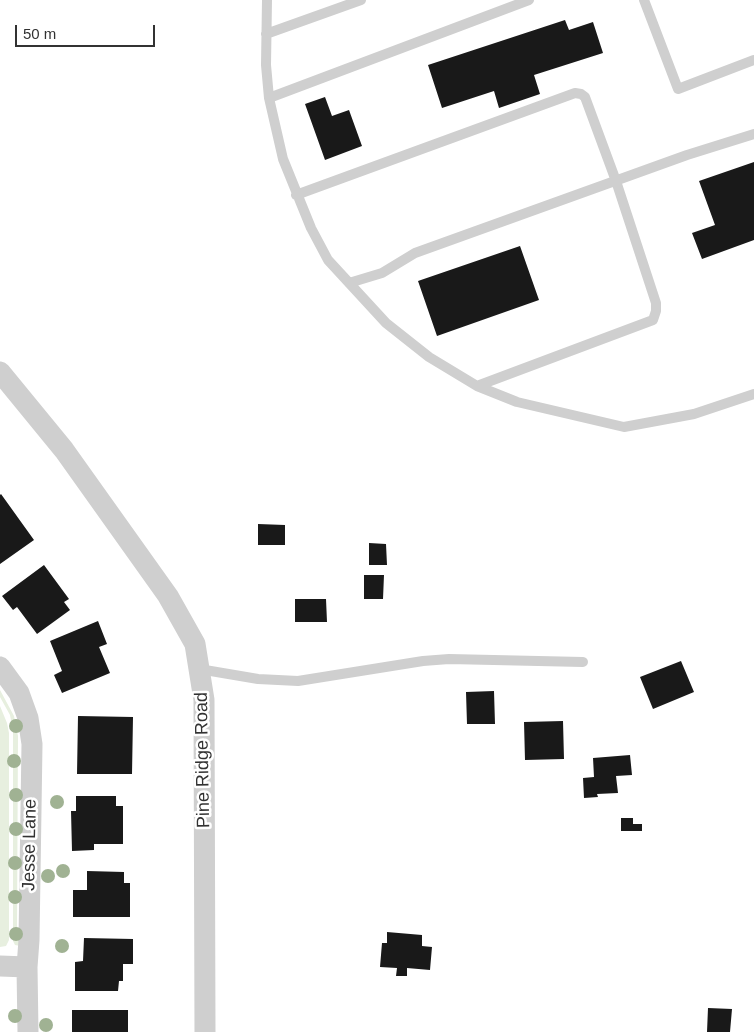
<!DOCTYPE html>
<html>
<head>
<meta charset="utf-8">
<style>
	body { margin:0 }
	#map { position:relative; width:754px; height:1032px; overflow:hidden; background:#fff; font-family:Helvetica,sans-serif }
	canvas { display:block }
	.scale { position:absolute; left:15px; top:25px; width:140px; height:22px; box-sizing:border-box; border:2px solid #323232; border-top:0; padding-left:6px; font-size:15px; line-height:18px; white-space:nowrap; color:#323232; -webkit-text-stroke:4px #fff; paint-order:stroke }
</style>
</head>
<body>
<div id="map">
<canvas width="754" height="1032"></canvas>
<div class="scale">50 m</div>
</div>
<script>
const c = document.querySelector('canvas').getContext('2d');
c.lineJoin = 'round';
function fill(path, color) { c.fillStyle = color; c.fill(path, 'evenodd'); }
const shape = rows => new Path2D(rows.map(r => 'M' + r).join(''));
function strokePath(path, color, width, dash) { c.strokeStyle = color; c.lineWidth = width; c.lineCap = dash ? 'butt' : 'round'; c.setLineDash(dash || []); c.stroke(path); }
function write(font, color, halo, rows, align = 'center') {
  c.font = font + ' Helvetica,sans-serif'; c.lineWidth = 5; c.setLineDash([]); c.textBaseline = 'middle'; c.strokeStyle = halo; c.fillStyle = color; for (const [text, x, y, turn = 0] of rows) {
    c.save(); c.translate(x, y); c.rotate((+turn || 0) * Math.PI / 180); c.textAlign = isNaN(turn) ? turn : align; if (halo) c.strokeText(text, 0, 0); c.fillText(text, 0, 0); c.restore();
  }
}
fill(shape([
	[0,690,14,716,18,736,17,926,21,946,15,945,13,941,13,731,10,715,0,697],
	[0,706,7,723,9,733,9,940,6,946,0,947]
]), '#e7efdf');
fill(shape([
	[565,20,569,30,593,22,603,53,534,75,540,94,499,108,494,91,442,108,428,65],
	[325,97,332,116,349,110,362,146,325,160,305,104],
	[754,162,754,240,702,259,692,233,715,225,699,181],
	[520,246,539,300,437,336,418,281],
	[1,494,34,540,0,564,0,495],
	[258,524,285,525,285,545,258,545],
	[369,543,386,544,387,565,369,565],
	[44,565,69,599,64,602,70,610,37,634,17,607,13,610,2,596],
	[364,575,384,575,383,599,364,599],
	[295,599,326,599,327,622,295,622],
	[98,621,107,644,99,647,110,673,62,693,54,675,62,671,50,641],
	[681,661,694,692,653,709,640,677],
	[494,691,495,724,467,724,466,692],
	[78,716,133,717,132,774,77,774],
	[563,721,564,759,525,760,524,722],
	[630,755,632,775,616,776,618,793,597,794,598,797,584,798,583,778,594,777,593,758],
	[76,796,116,796,116,806,123,806,123,844,94,844,94,850,72,851,71,811,76,811],
	[621,818,633,818,633,824,642,824,642,831,621,831],
	[87,871,124,872,124,883,130,883,130,917,73,917,73,890,87,890],
	[387,932,422,935,422,946,432,947,430,970,407,968,407,976,396,976,397,968,380,967,382,943,387,943],
	[84,938,133,939,133,964,123,964,123,981,119,981,118,991,75,991,75,962,83,961],
	[708,1008,732,1009,730,1032,707,1032],
	[72,1010,128,1010,128,1032,72,1032]
]), '#191919');
strokePath(shape([
	[267,0,266,65,269,98,283,159,311,228,328,260,386,323,429,357,477,386,517,402,624,427,694,414,754,394],
	[644,0,678,89,754,60],
	[266,34,361,0],
	[269,98,529,0],
	[296,195,575,93,581,94,585,97,616,181,656,303,656,311,653,320,477,386],
	[349,283,382,273,415,253,687,155,754,134],
	[199,669,258,679,298,681,423,661,449,659,583,662]
]), '#cfcfcf', 10);
strokePath(shape([
	[0,372,64,450,168,596,195,644,204,700,205,1032],
	[0,667,19,693,28,718,32,744,29,940,27,967,28,1032],
	[0,966,27,967]
]), '#cfcfcf', 21);
c.fillStyle = '#a0b293';
for (const [x, y] of [
	[16,726],
	[14,761],
	[16,795],
	[57,802],
	[16,829],
	[15,863],
	[63,871],
	[48,876],
	[15,897],
	[16,934],
	[62,946],
	[15,1016],
	[46,1025]
]) { c.beginPath(); c.arc(x, y, 7, 0, 2 * Math.PI); c.fill(); }
write('18px', '#323232', '#fff', [
	["Pine Ridge Road",203,760,-91],
	["Jesse Lane",30,845,-89]
]);
</script>
</body>
</html>
